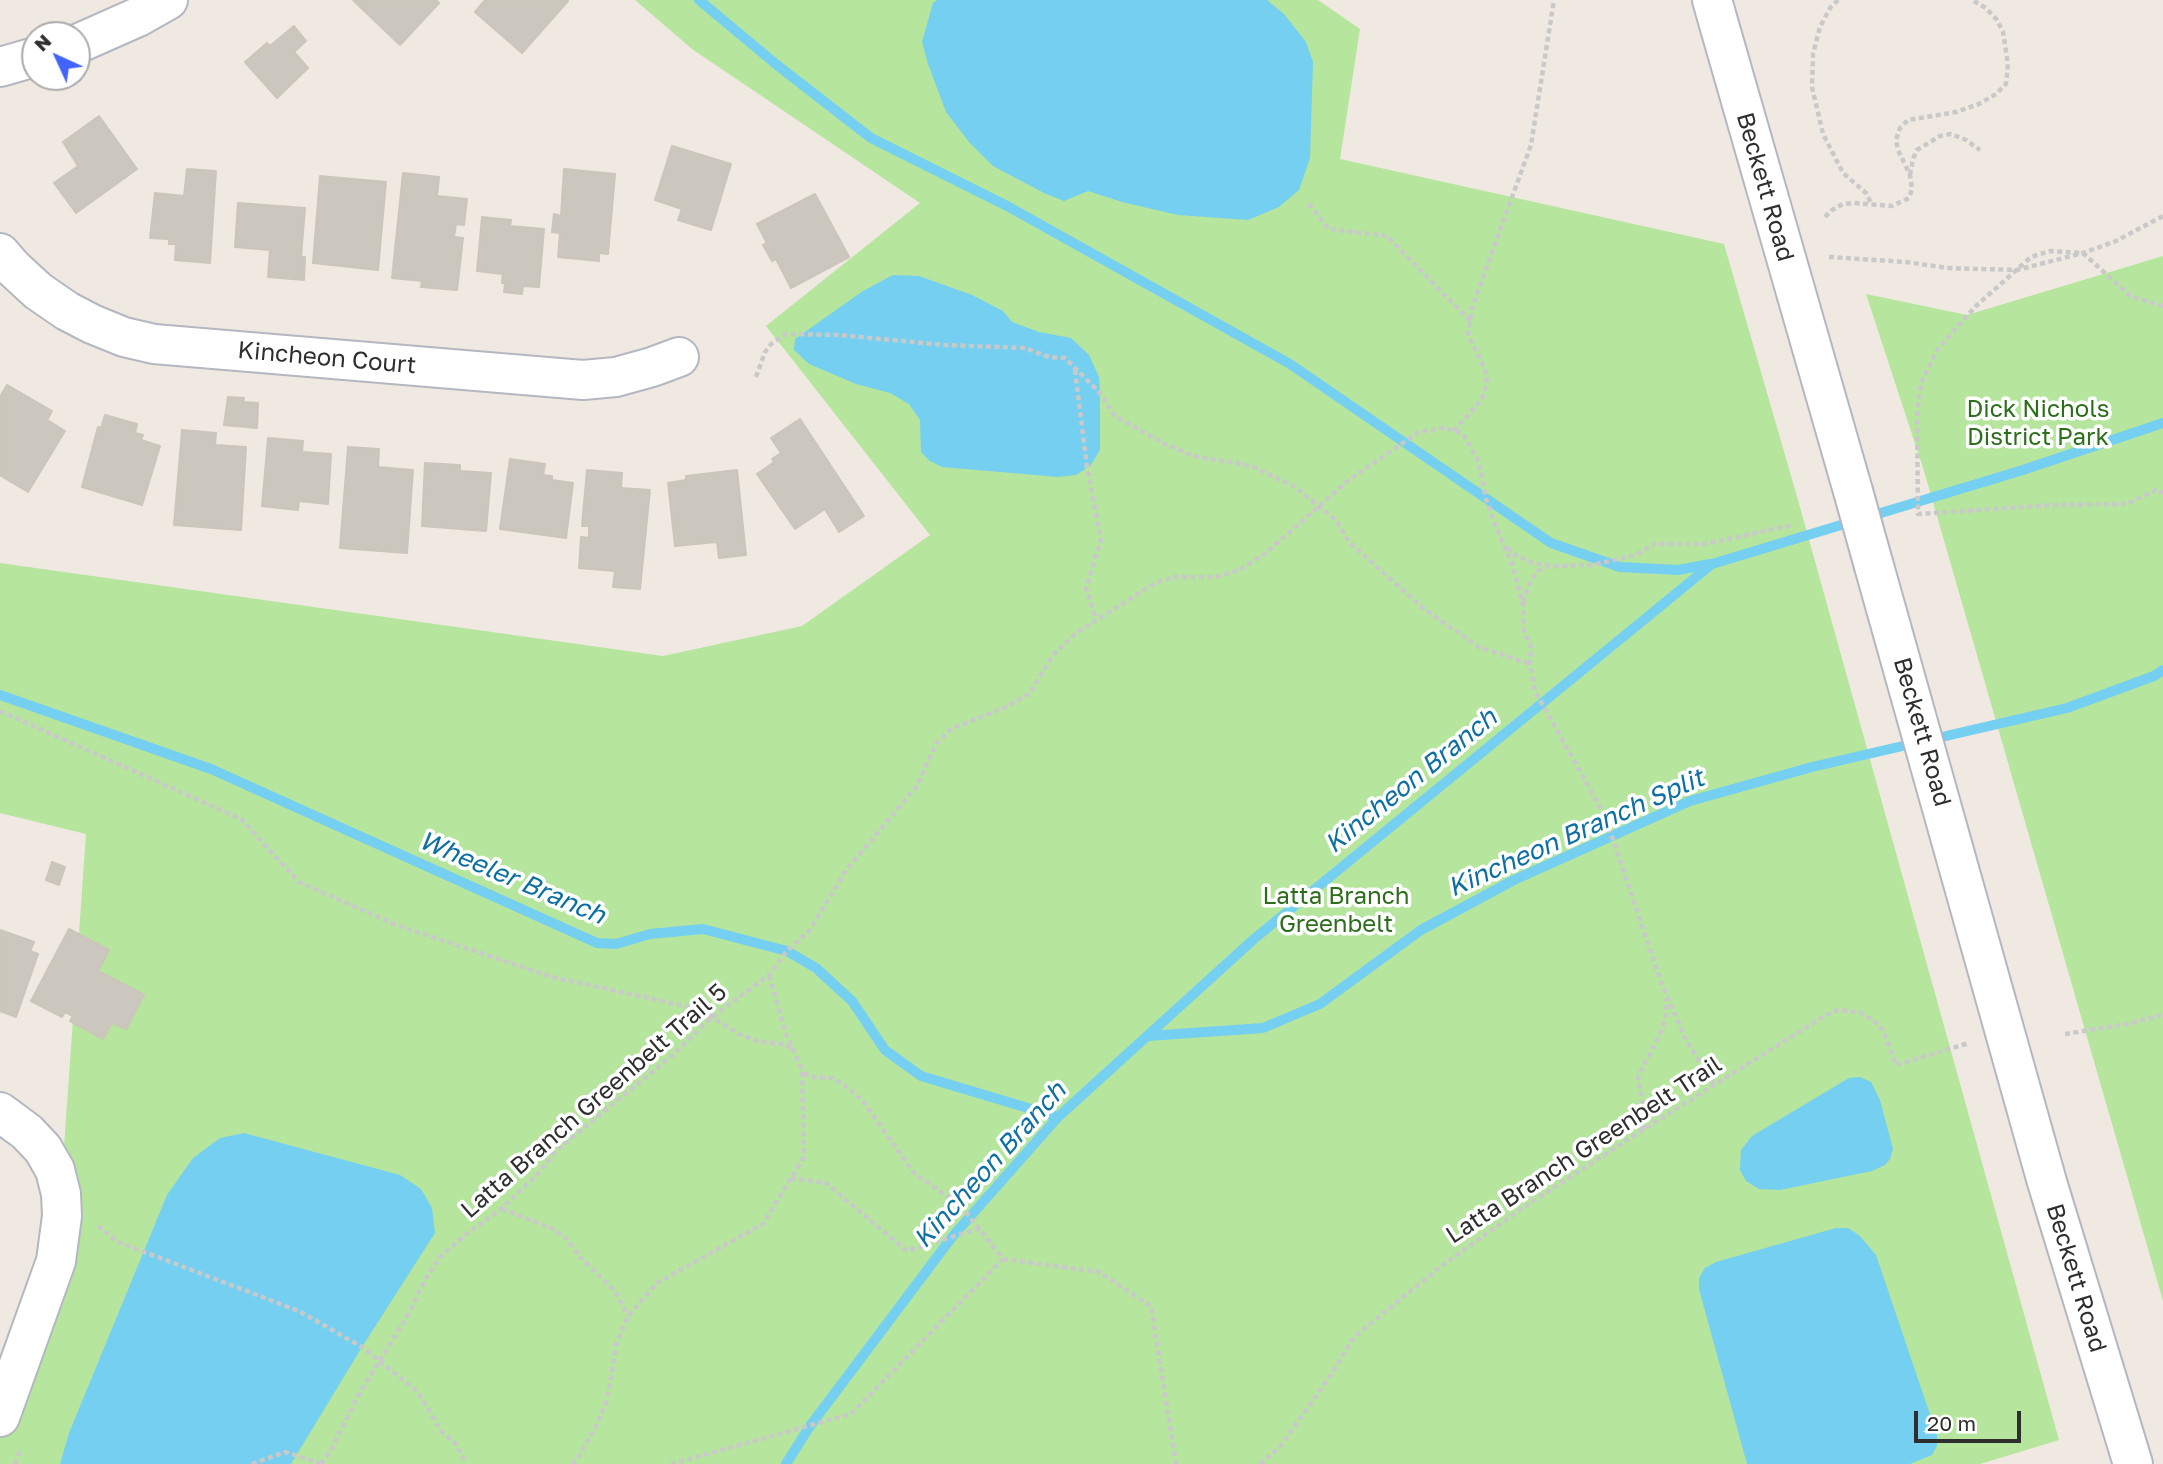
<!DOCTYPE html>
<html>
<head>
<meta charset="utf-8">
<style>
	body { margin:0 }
	#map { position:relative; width:2163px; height:1464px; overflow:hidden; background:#efe9e1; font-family:"Golos Text",sans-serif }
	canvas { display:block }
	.north { position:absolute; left:21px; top:21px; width:70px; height:70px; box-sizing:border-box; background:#fff; border:2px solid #ababab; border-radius:50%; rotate:315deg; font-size:19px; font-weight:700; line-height:28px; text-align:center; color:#2e2e2e }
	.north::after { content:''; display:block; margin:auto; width:24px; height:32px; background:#4264fb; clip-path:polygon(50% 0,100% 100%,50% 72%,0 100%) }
	.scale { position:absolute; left:1914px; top:1411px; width:107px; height:32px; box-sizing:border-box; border:4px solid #2e2e2e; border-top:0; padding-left:9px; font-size:21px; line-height:24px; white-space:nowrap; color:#2e2e2e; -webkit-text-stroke:5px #fff; paint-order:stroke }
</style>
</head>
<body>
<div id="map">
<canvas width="2163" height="1464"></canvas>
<div class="north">N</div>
<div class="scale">20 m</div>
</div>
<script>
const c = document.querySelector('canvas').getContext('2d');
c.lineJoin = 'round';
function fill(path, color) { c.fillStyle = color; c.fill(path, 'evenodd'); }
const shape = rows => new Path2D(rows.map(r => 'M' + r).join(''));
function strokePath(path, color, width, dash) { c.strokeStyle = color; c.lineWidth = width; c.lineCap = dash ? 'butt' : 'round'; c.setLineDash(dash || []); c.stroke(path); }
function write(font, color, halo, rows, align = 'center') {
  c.font = font + ' "Golos Text",sans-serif'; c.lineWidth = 7; c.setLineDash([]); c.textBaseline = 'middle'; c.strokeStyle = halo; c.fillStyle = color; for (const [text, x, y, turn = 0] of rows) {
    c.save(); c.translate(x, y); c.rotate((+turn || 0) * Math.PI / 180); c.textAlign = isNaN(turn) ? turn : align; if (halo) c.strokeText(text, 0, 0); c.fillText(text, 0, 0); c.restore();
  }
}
fill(shape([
	[635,0,1318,0,1360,29,1340,159,1724,244,1798,500,2059,1440,1980,1464,0,1464,0,1417,56,1261,86,834,0,813,0,563,663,656,802,626,930,535,766,326,920,203,692,49],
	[2163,256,2163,1301,1924,471,1866,294,1967,315]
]), '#b6e59e');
fill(shape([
	[937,0,1267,0,1284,14,1306,42,1313,62,1310,158,1299,190,1279,207,1248,220,1178,215,1122,202,1088,191,1064,201,1044,193,993,166,969,142,946,112,928,64,922,42,933,3],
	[893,275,919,276,972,295,1003,311,1012,322,1039,332,1071,338,1089,355,1099,377,1100,393,1100,450,1091,465,1076,475,1058,477,942,467,930,461,921,452,920,420,909,404,890,393,856,384,809,364,794,350,795,339,863,291],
	[1860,1077,1871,1082,1880,1100,1893,1149,1890,1159,1885,1165,1872,1171,1780,1190,1759,1189,1746,1181,1740,1170,1741,1150,1752,1136,1849,1078],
	[244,1133,400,1175,421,1189,432,1208,435,1233,362,1347,291,1464,60,1464,69,1433,167,1195,193,1158,220,1138],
	[1836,1228,1848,1228,1860,1236,1876,1255,1937,1435,1937,1446,1932,1455,1910,1464,1747,1464,1699,1289,1699,1278,1705,1268,1716,1262]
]), '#75cff0');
strokePath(shape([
	[699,0,777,65,871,138,1009,207,1290,364,1551,543,1620,567,1678,570,1710,564],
	[0,695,211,769,597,943,616,944,650,934,703,929,787,951,816,968,852,1001,885,1050,921,1076,1058,1117],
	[1148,1036,1263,1028,1320,1004,1421,930,1514,880,1690,801,1812,767,2067,708,2154,676,2163,670],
	[786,1464,810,1426,952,1237,1058,1117,1254,939,1712,564,2023,470,2163,423]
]), '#75cff0', 10);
const building = shape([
	[353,0,436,0,439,3,400,45,353,0],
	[485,0,567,0,568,1,522,53,475,12,485,0],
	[294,26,306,41,294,52,308,68,277,98,245,62,267,43,270,46,294,26],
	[99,116,137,169,76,213,54,183,78,166,63,142,99,116],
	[672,146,731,164,711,230,678,220,682,209,655,200,672,146],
	[187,169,216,171,210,263,175,260,176,244,169,244,169,239,150,238,155,193,184,196,187,169],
	[564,169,615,174,608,254,599,253,599,261,558,257,560,233,552,232,554,214,561,216,564,169],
	[403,173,439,177,437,196,467,199,464,225,456,224,454,237,463,238,457,290,421,287,422,281,392,278,403,173],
	[320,176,386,182,378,270,313,263,320,176],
	[815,194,849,257,791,288,776,259,772,261,763,245,767,243,757,224,815,194],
	[238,203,305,208,301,257,305,257,304,280,268,277,270,250,235,247,238,203],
	[482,217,511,220,510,226,544,229,539,287,523,286,522,294,504,292,505,283,502,283,503,274,477,271,482,217],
	[7,385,52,411,47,420,65,431,28,492,0,475,0,397,7,385],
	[228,397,244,398,243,402,258,403,257,428,224,425,228,397],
	[105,415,137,424,135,433,143,435,141,440,160,446,142,505,82,487,98,427,101,428,105,415],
	[800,419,864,516,839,532,825,509,795,529,757,474,774,462,772,459,781,453,771,438,800,419],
	[182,430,216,433,215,445,246,447,241,530,174,525,182,430],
	[268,438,303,441,302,452,331,454,328,504,299,501,298,510,262,506,268,438],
	[348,447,379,449,378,467,413,470,407,553,340,548,348,447],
	[510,459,545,464,543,475,552,476,552,480,573,483,566,538,500,529,510,459],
	[425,463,460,465,460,471,491,473,486,531,422,526,425,463],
	[587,470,622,473,621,488,650,490,640,589,613,587,615,571,579,568,581,537,589,538,589,526,582,526,587,470],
	[737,470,746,555,719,558,717,542,675,546,668,483,686,480,686,476,737,470],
	[52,862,65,867,59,885,46,880,52,862],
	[69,929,109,950,98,971,144,995,126,1029,112,1023,103,1039,70,1021,73,1016,65,1012,62,1017,31,1001,69,929],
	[0,930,34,942,30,951,38,954,16,1017,0,1011,0,930]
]);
fill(building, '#cbc7bf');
strokePath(building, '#cbc5ba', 2);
const minor = shape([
	[1712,0,1853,491],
	[77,44,138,17,168,0],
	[0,67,35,57],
	[0,253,13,268,38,291,67,311,92,324,124,337,154,344,583,380,616,377,652,367,679,357],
	[1874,566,2047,1182,2133,1464],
	[0,1112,27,1132,43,1149,55,1170,61,1194,62,1216,56,1261,0,1417]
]);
strokePath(minor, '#b4b7c1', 42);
strokePath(shape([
	[1838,0,1830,8,1820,27,1813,54,1812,87,1823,134,1843,173,1866,193,1871,203],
	[1910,175,1913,159,1917,150,1940,136,1951,134,1966,140,1980,150],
	[1309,204,1329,229,1387,236,1470,321],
	[1825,217,1832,210,1843,204,1854,203,1892,206,1909,198,1912,189,1910,175,1898,150,1896,140,1900,128,1908,120,1956,112,1979,104,1996,94,2006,84,2008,64,2003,32,1997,20,1986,8,1972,0],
	[1829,257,1906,262,1947,268,2017,270,2083,253,2116,241,2163,216],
	[2163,306,2130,296,2083,253,2050,251,2031,257,1976,306,1938,349,1921,383,1917,415,1918,514,2054,505,2127,504,2156,490,2163,493],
	[1075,370,1087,467,1101,540,1086,588,1096,619],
	[756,377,765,352,771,344,786,334,839,335,945,345,1025,348,1049,357,1065,358,1100,393,1115,416,1165,444,1194,456,1252,466,1295,487,1336,520,1349,542,1424,609,1479,647,1530,664],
	[1454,431,1482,399,1487,383,1485,370,1468,334,1472,308,1531,145,1554,0],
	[1507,548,1517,556,1533,563,1554,566,1592,565,1636,555,1654,544,1705,544,1792,525],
	[1523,602,1530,582,1538,571,1549,566],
	[0,711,241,819,299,882,396,925,552,977,685,1006,712,1017,739,1034,759,1042,784,1044,794,1050],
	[2065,1034,2127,1024,2163,1015],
	[1642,1130,1645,1118,1638,1077,1661,1032,1666,1015,1666,999],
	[791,1178,826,1183,907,1251,981,1228],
	[502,1209,553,1229,566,1238,581,1258,615,1291,628,1316],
	[98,1226,118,1242,299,1311,362,1347,418,1392,441,1431,455,1443,463,1457,463,1464],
	[1003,1259,1099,1272,1151,1306,1176,1464],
	[15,1464,21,1448],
	[252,1464,285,1452,323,1464],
	[321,1464,332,1448,358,1396,408,1315,425,1280,440,1257,464,1236,501,1209,536,1176,556,1151,674,1054,712,1017,769,975,787,951,809,931,847,869,917,786,936,744,951,729,1006,707,1030,693,1053,655,1075,634,1155,583,1174,577,1216,577,1241,569,1266,553,1350,479,1419,432,1444,428,1463,434,1479,462,1486,499,1495,525,1512,563,1523,605,1524,631,1531,647,1530,664,1535,691,1605,816,1661,982,1687,1042,1714,1084],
	[572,1464,578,1458,595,1428,607,1400,617,1342,628,1316,657,1283,763,1224,804,1157,802,1070,786,1034,769,975],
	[671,1464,851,1414,1003,1259,961,1206,914,1173,865,1104,850,1089,833,1078,810,1077,802,1070],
	[1260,1464,1279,1448,1329,1378,1354,1337,1444,1264,1521,1209,1641,1131,1826,1015,1838,1010,1849,1011,1861,1013,1875,1022,1883,1030,1896,1065,1969,1043]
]), '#c9c9c9', 4.5, [5, 3.5]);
strokePath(minor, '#fff', 38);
const minorBridge = shape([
	[1853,491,1874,566]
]);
strokePath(minorBridge, '#b4b7c1', 42, []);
strokePath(minorBridge, '#fff', 38);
write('24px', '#2e2e2e', '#fff', [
	["Beckett Road",1765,187,74],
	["Kincheon Court",327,358,5],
	["Beckett Road",1922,732,74],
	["Latta Branch Greenbelt Trail 5",594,1101,-41],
	["Latta Branch Greenbelt Trail",1584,1150,-33],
	["Beckett Road",2076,1278,73]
]);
write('24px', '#2c6e1b', '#fff', [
	["Dick Nichols",2038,409],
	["District Park",2038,437],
	["Latta Branch",1336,896],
	["Greenbelt",1336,924]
]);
write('italic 26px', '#0d6fa3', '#fff', [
	["Kincheon Branch",1411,781,-39],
	["Kincheon Branch Split",1576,833,-24],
	["Wheeler Branch",512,878,23],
	["Kincheon Branch",990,1165,-48]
]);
</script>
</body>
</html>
